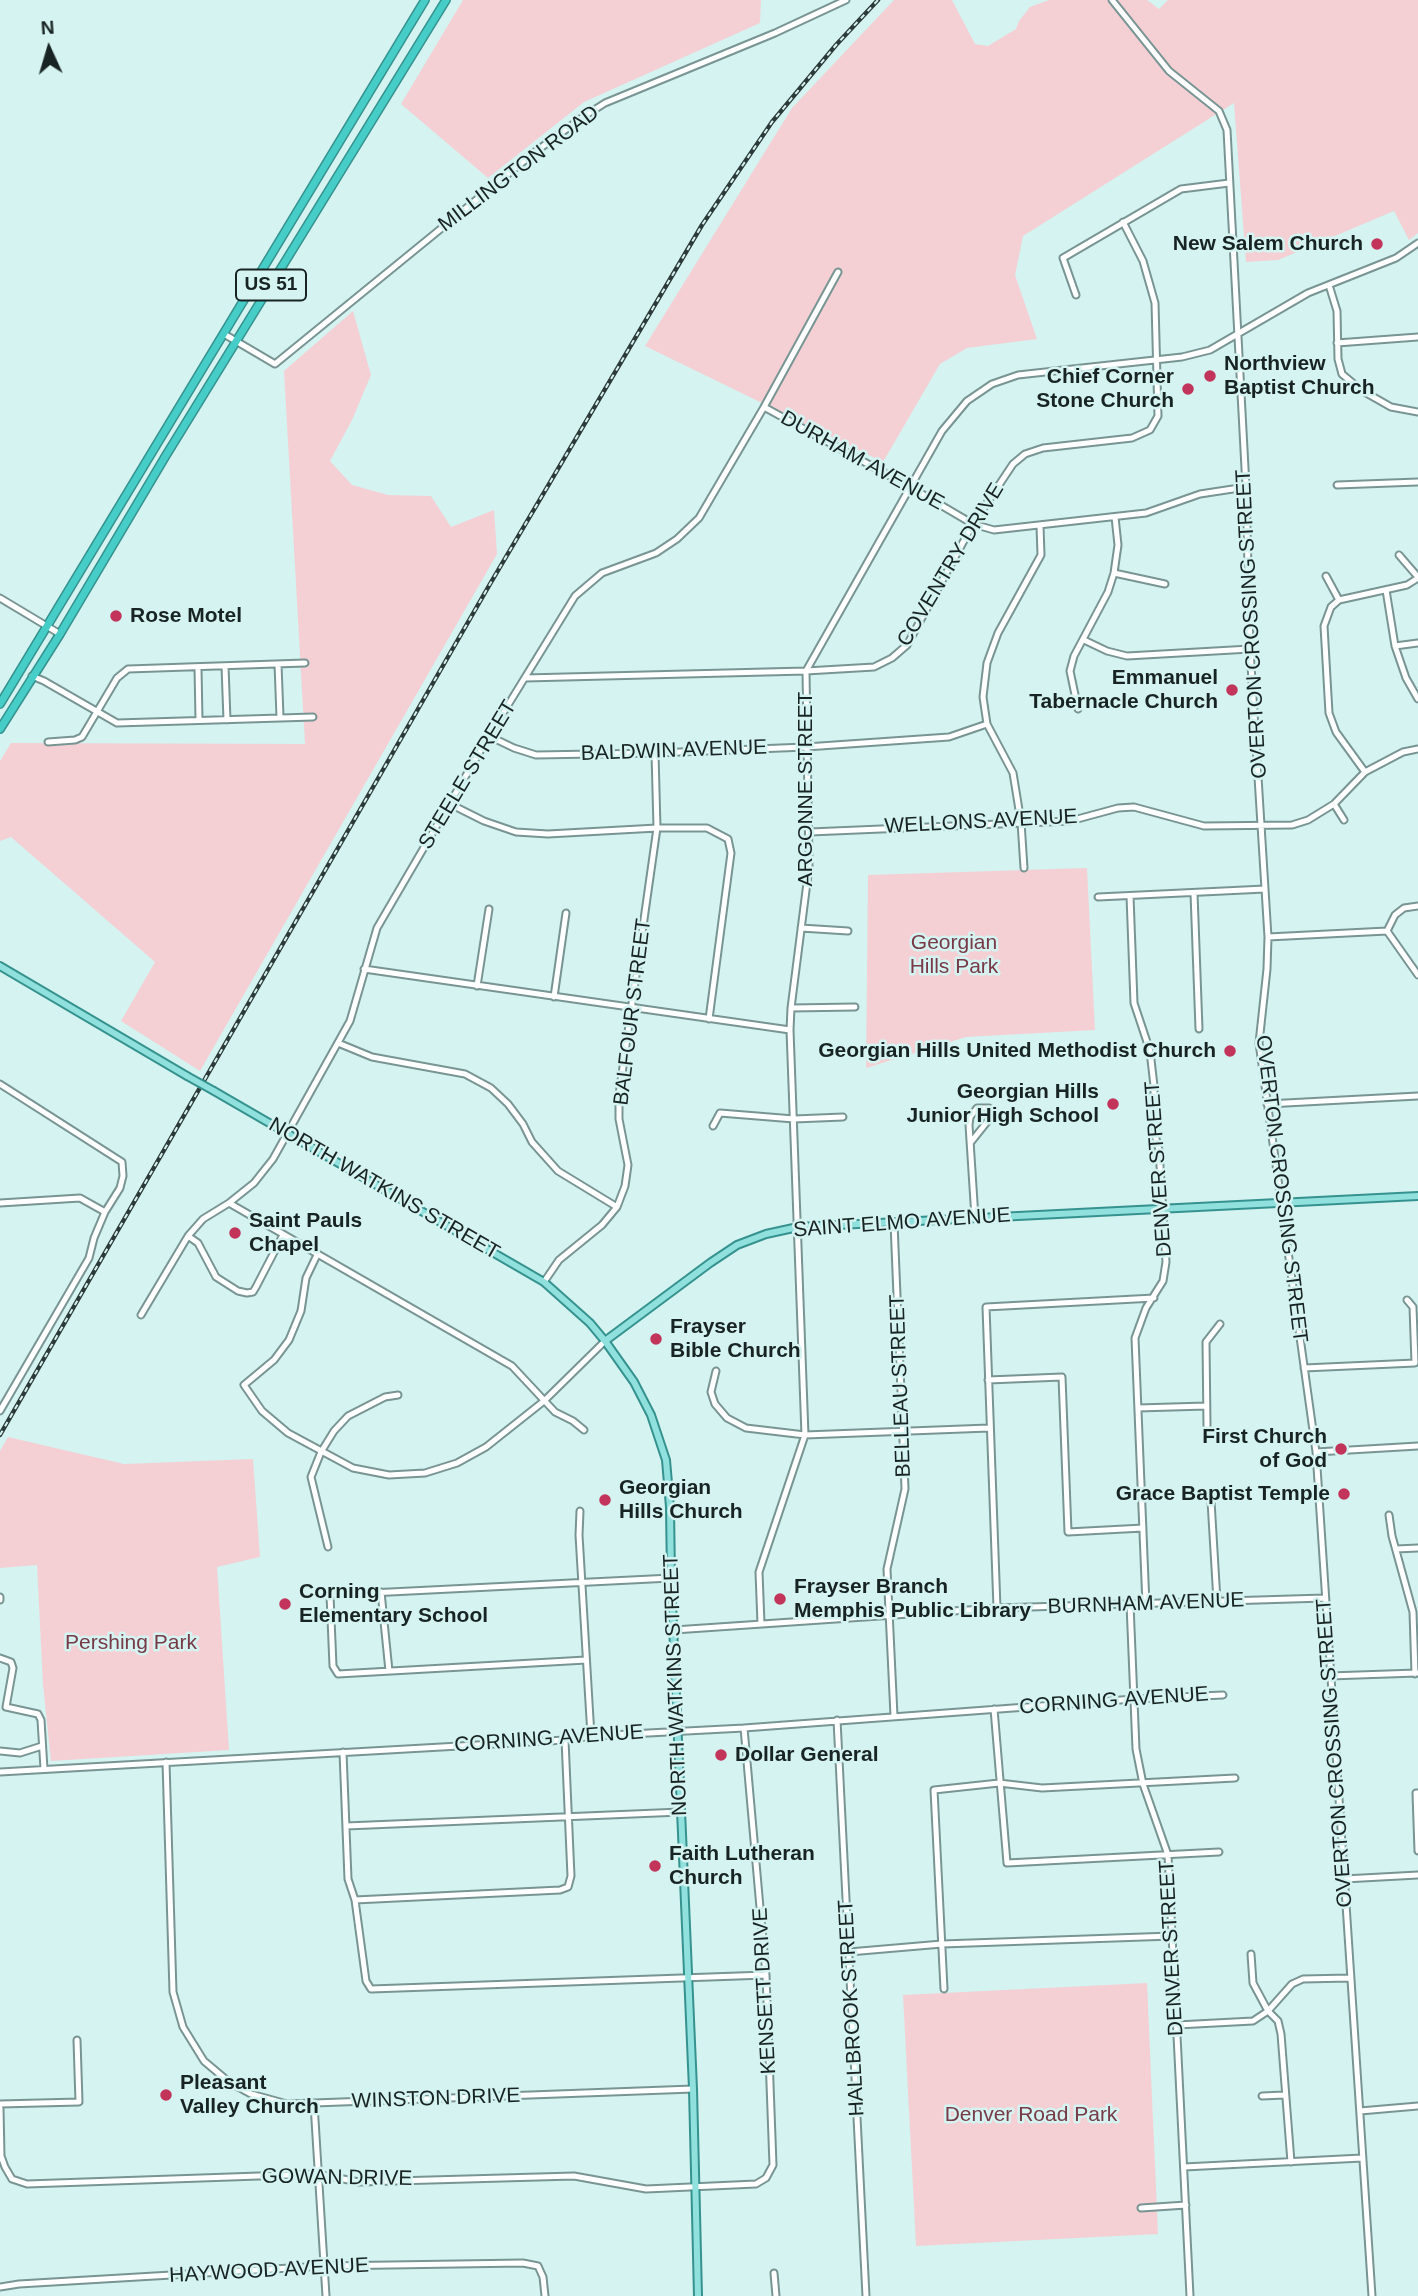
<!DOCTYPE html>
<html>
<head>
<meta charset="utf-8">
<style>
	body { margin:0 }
	#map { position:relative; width:1418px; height:2296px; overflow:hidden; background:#d4f3f1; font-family:Helvetica,sans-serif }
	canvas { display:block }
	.north { position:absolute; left:14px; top:14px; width:70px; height:70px; -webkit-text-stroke:5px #d4f3f1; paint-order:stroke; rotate:356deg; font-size:19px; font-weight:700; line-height:28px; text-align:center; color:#182423 }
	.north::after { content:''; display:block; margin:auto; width:24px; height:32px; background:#182423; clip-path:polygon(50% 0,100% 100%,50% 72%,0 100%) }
</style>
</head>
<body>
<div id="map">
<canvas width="1418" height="2296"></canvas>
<div class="north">N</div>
</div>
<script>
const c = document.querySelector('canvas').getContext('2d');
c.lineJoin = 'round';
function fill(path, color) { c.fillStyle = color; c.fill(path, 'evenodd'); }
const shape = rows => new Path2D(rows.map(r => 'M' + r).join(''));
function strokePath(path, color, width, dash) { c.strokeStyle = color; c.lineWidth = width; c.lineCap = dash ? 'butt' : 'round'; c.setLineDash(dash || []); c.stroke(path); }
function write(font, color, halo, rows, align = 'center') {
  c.font = font + ' Helvetica,sans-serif'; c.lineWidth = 5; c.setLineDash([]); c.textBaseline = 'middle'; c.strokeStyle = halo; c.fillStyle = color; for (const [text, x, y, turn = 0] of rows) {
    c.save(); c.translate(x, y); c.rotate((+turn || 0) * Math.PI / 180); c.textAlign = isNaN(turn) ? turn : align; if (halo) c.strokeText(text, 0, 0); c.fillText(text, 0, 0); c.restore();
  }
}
fill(shape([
	[463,0,761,0,760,23,584,102,488,178,401,104],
	[894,0,952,0,975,44,988,46,1016,29,1019,21,1030,7,1049,0,1147,0,1159,9,1168,0,1418,0,1418,233,1409,240,1394,211,1278,260,1246,262,1234,103,1023,236,1015,275,1037,339,967,348,940,364,883,462,645,346,792,108],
	[353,311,371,375,352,420,330,461,352,485,388,495,431,496,451,527,494,510,497,554,200,1071,121,1021,155,962,11,837,0,841,0,761,11,743,305,744,284,371],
	[1087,868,1095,1030,966,1037,866,1068,868,875],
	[8,1437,124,1464,253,1459,260,1557,217,1567,229,1750,51,1761,43,1685,37,1565,0,1568,0,1451],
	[1147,1983,1158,2234,916,2246,903,1995]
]), '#f4d0d4');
const minor = shape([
	[1112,0,1169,71,1219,111,1227,130,1246,487,1250,649,1268,937,1267,969,1259,1043,1316,1452,1372,2296],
	[1329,285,1337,311,1338,359,1342,374,1361,390,1391,407,1418,412],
	[1076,295,1063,258,1181,189,1229,183],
	[224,334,275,364,535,152,583,117,605,103,775,33,846,0],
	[1337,343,1418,337],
	[764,407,910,487,973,524,994,530,1146,513,1200,494,1246,487],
	[1337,485,1418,482],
	[1399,555,1418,577],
	[1114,573,1165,584],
	[1326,576,1339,600],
	[1386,590,1395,646,1406,678,1418,699],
	[0,598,60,634],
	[1084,640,1107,651,1127,656,1250,649],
	[1395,646,1418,643],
	[278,664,280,717],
	[225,666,227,720],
	[198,668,199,720],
	[32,676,44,681,117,723,313,717],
	[525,678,806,671,874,667,892,658,907,645,973,524,1013,464,1025,454,1043,448,1132,438,1150,430,1158,416,1155,303,1143,261,1123,222],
	[1078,709,1070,671,1074,656,1108,592,1114,573,1118,545,1115,517],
	[489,736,514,748,536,755,655,753,806,747,949,737,987,724],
	[48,742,75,740,82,737,117,678,128,669,305,663],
	[1365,772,1336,732,1329,713,1324,626,1331,607,1339,600,1407,585,1418,578],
	[450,804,484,821,516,832,548,834,657,828,707,828,728,839,731,853,709,1019],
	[1334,804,1344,820],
	[810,832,1070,821,1118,808,1134,807,1204,826,1292,825,1308,820,1334,804,1365,772,1403,752,1418,749],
	[1024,868,1021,822,1013,773,987,724,983,697,987,663,998,633,1041,555,1040,526],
	[1194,893,1199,1029],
	[1130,896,1134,1003,1150,1051,1154,1086,1154,1131,1159,1150,1166,1262,1163,1281,1146,1308,1135,1338,1146,1605],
	[1098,897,1265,889],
	[801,928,848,931],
	[1387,931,1418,975],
	[1268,937,1387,931,1395,915,1404,908,1418,906],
	[364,969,790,1030],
	[477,986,489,909],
	[554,997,566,913],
	[791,1008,855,1007],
	[338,1043,372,1057,465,1074,491,1088,508,1104,523,1124,532,1142,558,1171,617,1207],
	[0,1084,122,1162,123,1176,120,1188,105,1212,94,1238,89,1258,0,1411],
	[1267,1104,1418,1096],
	[713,1126,720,1113,794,1119,843,1117],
	[971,1142,991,1117,991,1110,989,1108,977,1108,970,1117,969,1125,975,1218],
	[0,1203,80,1198,105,1212],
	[229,1203,512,1366,555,1412,573,1421,584,1430],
	[188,1236,198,1243,216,1277,238,1291,247,1293,253,1292,256,1287,283,1235],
	[317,1255,306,1278,301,1311,289,1340,274,1360,244,1385,262,1411,288,1433,353,1468,389,1475,425,1473,457,1463,486,1447,544,1401,605,1341],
	[544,1282,559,1260,602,1225,617,1207,625,1186,628,1165,619,1119,619,1095,657,828,655,753],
	[141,1315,188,1236,203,1219,229,1203,254,1183,273,1159,350,1021,377,928,489,736,575,596,602,573,656,553,677,539,699,518,764,407,838,272],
	[1304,1368,1415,1363,1413,1307,1407,1300],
	[716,1371,711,1392,715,1404,727,1418,746,1428,805,1435,989,1428],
	[988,1380,1062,1377,1068,1532,1143,1528],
	[1138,1408,1206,1406],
	[1207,1426,1206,1342,1220,1324],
	[1316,1452,1418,1446],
	[1211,1501,1217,1601],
	[580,1511,579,1535,591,1736],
	[1389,1515,1392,1536,1413,1612,1415,1674],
	[328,1547,311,1477,321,1452,334,1431,348,1416,385,1397,398,1395],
	[1396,1549,1418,1548],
	[381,1592,389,1671],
	[0,1597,0,1600],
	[1130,1604,1136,1749,1143,1784,1168,1855,1190,2296],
	[997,1608,986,1307,1154,1298],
	[761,1624,759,1572,805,1435,790,1030,791,1008,809,867,806,671,942,431,967,401,992,384,1018,375,1182,357,1210,350,1308,293,1396,258,1418,243],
	[674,1630,997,1608,1324,1598],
	[0,1658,11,1662,13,1668,6,1707,38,1714,41,1720,44,1769],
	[586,1660,338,1674,333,1666,330,1595,671,1578],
	[1329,1676,1417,1673],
	[994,1709,1007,1863,1219,1852],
	[894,1716,887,1569,905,1489,894,1223],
	[837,1720,866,2296],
	[0,1751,20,1753,42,1746],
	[343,1752,348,1879,355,1900,366,1981,371,1989,766,1975],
	[166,1762,173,1992,183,2027,204,2061,229,2082,251,2094,287,2104,693,2089],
	[0,1772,565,1740,591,1736,744,1728,1134,1699,1223,1695],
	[1418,1793,1416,1793,1418,1851],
	[346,1826,681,1812],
	[1344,1879,1418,1875],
	[355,1900,560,1890,568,1887,571,1876,565,1740],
	[849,1952,942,1944,1172,1936],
	[1251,1954,1253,1983,1268,2011,1278,2021,1281,2034,1291,2162],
	[944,1989,934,1790,999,1783,1042,1788,1235,1778],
	[1177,2025,1253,2021,1268,2011,1292,1984,1303,1979,1349,1978],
	[1262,2096,1284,2095],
	[0,2104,79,2102,77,2040],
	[314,2104,326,2296],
	[0,2108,1,2156,5,2167,12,2179,27,2184,317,2174,359,2182,574,2176,646,2189,756,2184,766,2178,773,2165,766,1975,744,1728],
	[1360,2111,1418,2106],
	[1184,2167,1362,2158],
	[1141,2208,1186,2205],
	[774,2273,776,2296],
	[0,2287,19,2284,324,2266,523,2263,538,2266,543,2277,545,2296]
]);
const major = shape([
	[0,966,187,1076],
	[214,1091,544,1282,590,1323,605,1341,634,1382,651,1415,666,1460,670,1507,671,1578,693,2089,698,2296],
	[605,1341,710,1263,737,1245,766,1234,798,1227,1418,1196]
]);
const highway = shape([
	[0,704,425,0],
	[0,729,60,634,165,457,446,0]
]);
strokePath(minor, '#789593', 9);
strokePath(major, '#36928e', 10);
strokePath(highway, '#36928e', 10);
strokePath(minor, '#fff', 5);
strokePath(major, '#90e1de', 6);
strokePath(highway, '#46cdc8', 7);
const rail = shape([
	[0,1435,490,584,702,225,772,122,836,45,878,0]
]);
strokePath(rail, '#2c3a39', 4.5);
strokePath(rail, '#d4f3f1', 2, [5]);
const majorBridge = shape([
	[187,1076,214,1091]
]);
strokePath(majorBridge, '#36928e', 10, []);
strokePath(majorBridge, '#90e1de', 6);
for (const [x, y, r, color] of [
	[1377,244,7,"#c3345b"],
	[1210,376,7,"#c3345b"],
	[1188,389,7,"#c3345b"],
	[116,616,7,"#c3345b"],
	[1232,690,7,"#c3345b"],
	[1230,1051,7,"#c3345b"],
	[1113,1104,7,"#c3345b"],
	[235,1233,7,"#c3345b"],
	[656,1339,7,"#c3345b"],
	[1341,1449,7,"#c3345b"],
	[1344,1494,7,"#c3345b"],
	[605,1500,7,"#c3345b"],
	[780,1599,7,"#c3345b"],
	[285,1604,7,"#c3345b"],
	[721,1755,7,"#c3345b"],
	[655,1866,7,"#c3345b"],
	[166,2095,7,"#c3345b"]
]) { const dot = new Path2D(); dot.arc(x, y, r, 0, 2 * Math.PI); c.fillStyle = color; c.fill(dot); strokePath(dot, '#d4f3f1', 2.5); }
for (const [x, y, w] of [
	[271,285,70]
]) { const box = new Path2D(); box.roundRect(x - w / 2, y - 15.5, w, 31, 5); c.fillStyle = '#d4f3f1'; c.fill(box); strokePath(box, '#182423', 2); }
write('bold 19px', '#182423', null, [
	["US 51",271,285]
]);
write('21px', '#182423', '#d4f3f1', [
	["MILLINGTON ROAD",519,169,-37],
	["DURHAM AVENUE",862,461,29],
	["COVENTRY DRIVE",951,565,-59],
	["OVERTON CROSSING STREET",1252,624,-93],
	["BALDWIN AVENUE",674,751,-2],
	["STEELE STREET",468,775,-59],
	["ARGONNE STREET",806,789,-90],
	["WELLONS AVENUE",981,822,-3],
	["BALFOUR STREET",633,1012,-83],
	["DENVER STREET",1159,1169,-94],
	["NORTH WATKINS STREET",384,1189,30],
	["OVERTON CROSSING STREET",1281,1189,83],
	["SAINT ELMO AVENUE",902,1223,-4],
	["BELLEAU STREET",901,1386,-92],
	["BURNHAM AVENUE",1146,1604,-2],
	["NORTH WATKINS STREET",676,1685,-92],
	["CORNING AVENUE",1114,1701,-4],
	["CORNING AVENUE",549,1739,-4],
	["OVERTON CROSSING STREET",1335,1753,-94],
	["DENVER STREET",1172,1948,-93],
	["KENSETT DRIVE",765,1991,-93],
	["HALLBROOK STREET",852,2008,-93],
	["WINSTON DRIVE",436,2099,-2],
	["GOWAN DRIVE",337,2178,1],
	["HAYWOOD AVENUE",269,2271,-3]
]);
write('bold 21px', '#182423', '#d4f3f1', [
	["New Salem Church",1363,244,"right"],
	["Northview",1224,364],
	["Baptist Church",1224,388],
	["Chief Corner",1174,377,"right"],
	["Stone Church",1174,401,"right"],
	["Rose Motel",130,616],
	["Emmanuel",1218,678,"right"],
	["Tabernacle Church",1218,702,"right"],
	["Georgian Hills United Methodist Church",1216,1051,"right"],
	["Georgian Hills",1099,1092,"right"],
	["Junior High School",1099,1116,"right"],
	["Saint Pauls",249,1221],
	["Chapel",249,1245],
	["Frayser",670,1327],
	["Bible Church",670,1351],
	["First Church",1327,1437,"right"],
	["of God",1327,1461,"right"],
	["Georgian",619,1488],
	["Hills Church",619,1512],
	["Grace Baptist Temple",1330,1494,"right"],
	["Frayser Branch",794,1587],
	["Memphis Public Library",794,1611],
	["Corning",299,1592],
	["Elementary School",299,1616],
	["Dollar General",735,1755],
	["Faith Lutheran",669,1854],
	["Church",669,1878],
	["Pleasant",180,2083],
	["Valley Church",180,2107]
], 'left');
write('21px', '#773a46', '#d4f3f1', [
	["Georgian",954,943],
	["Hills Park",954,967],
	["Pershing Park",131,1643],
	["Denver Road Park",1031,2115]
]);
</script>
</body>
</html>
